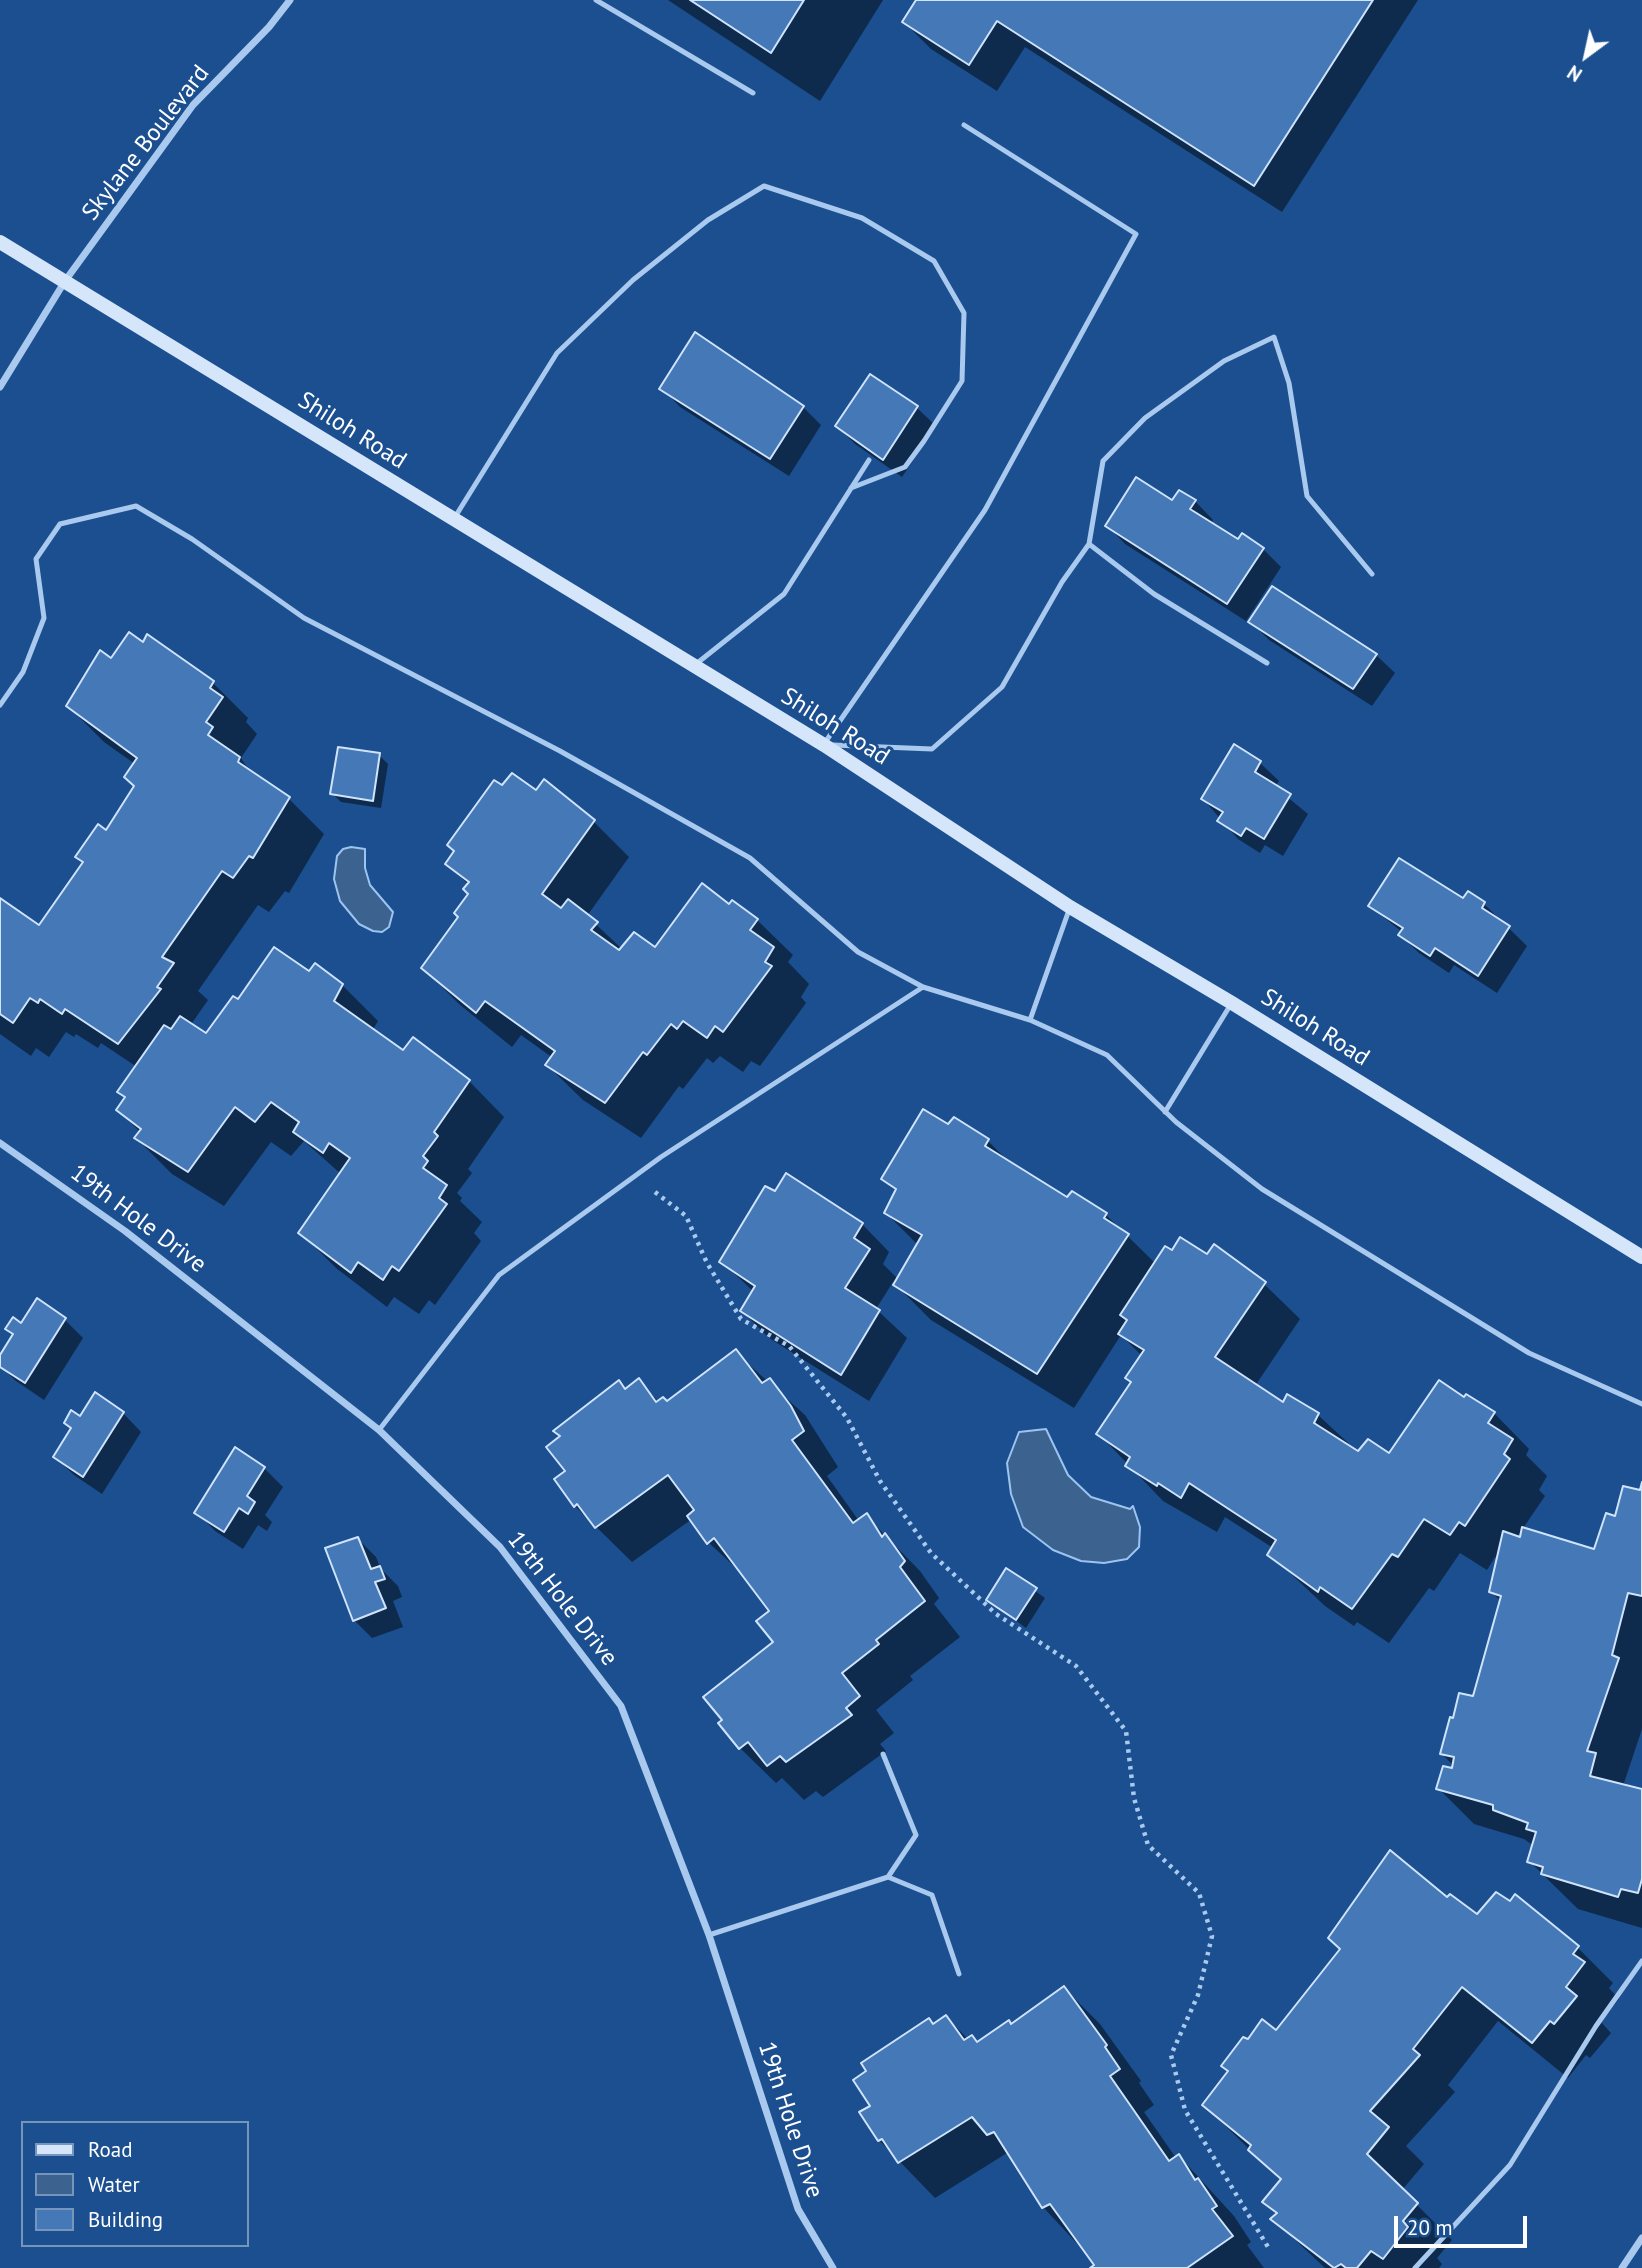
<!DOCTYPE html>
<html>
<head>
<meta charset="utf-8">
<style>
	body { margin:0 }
	#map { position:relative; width:1642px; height:2268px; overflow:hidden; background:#1b4f8f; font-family:"PT Sans",sans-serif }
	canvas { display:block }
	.legend { position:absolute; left:21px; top:2121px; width:228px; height:126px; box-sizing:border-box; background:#1b4f8f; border:2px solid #7695bc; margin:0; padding:9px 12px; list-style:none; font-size:21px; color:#fff }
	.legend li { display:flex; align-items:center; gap:14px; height:35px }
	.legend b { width:35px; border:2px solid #7695bc }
	.north { position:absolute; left:1551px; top:21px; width:70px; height:70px; -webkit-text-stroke:5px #1b4f8f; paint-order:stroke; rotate:213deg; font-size:19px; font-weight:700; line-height:28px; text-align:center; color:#fff }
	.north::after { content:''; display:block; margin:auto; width:24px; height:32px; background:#fff; clip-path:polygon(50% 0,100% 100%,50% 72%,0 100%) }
	.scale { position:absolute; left:1394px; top:2216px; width:133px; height:32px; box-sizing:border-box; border:4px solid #fff; border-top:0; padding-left:9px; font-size:21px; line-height:24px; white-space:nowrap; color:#fff; -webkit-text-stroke:5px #1b4f8f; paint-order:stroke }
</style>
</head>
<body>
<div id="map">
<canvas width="1642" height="2268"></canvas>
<ul class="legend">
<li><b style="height:9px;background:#d6e6fa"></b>Road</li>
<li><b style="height:19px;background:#3c6290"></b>Water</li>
<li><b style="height:19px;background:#4478b7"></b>Building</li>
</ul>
<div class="north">N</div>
<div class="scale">20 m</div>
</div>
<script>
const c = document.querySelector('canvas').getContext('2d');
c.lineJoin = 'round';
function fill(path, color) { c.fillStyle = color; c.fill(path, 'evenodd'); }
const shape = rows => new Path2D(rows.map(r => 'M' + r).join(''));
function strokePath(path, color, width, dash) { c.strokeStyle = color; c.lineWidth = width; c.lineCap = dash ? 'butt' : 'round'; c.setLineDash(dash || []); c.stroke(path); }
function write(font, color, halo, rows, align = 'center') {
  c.font = font + ' "PT Sans",sans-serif'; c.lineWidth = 6; c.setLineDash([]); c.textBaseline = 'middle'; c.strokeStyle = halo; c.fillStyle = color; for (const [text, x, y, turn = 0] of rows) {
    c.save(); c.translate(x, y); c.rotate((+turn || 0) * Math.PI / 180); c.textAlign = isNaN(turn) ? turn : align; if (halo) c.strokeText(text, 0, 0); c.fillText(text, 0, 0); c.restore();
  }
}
const water = shape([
	[351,847,365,849,365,868,370,885,393,912,389,927,382,932,373,931,359,924,340,901,334,879,337,856,343,849,351,847],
	[1046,1429,1068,1475,1091,1497,1130,1509,1133,1506,1140,1527,1139,1547,1127,1559,1104,1563,1081,1561,1053,1550,1023,1527,1011,1494,1007,1463,1019,1432,1046,1429]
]);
fill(water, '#3c6290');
strokePath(water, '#9cc4f0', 2);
fill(shape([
	[668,0,883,0,820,101],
	[918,0,1418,0,1282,212,1025,47,997,91,931,49,904,22],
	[870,376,917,408,936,426,902,477,855,444,837,426],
	[662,388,803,407,821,425,789,476,680,407],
	[1195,501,1213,520,1211,524,1238,542,1263,549,1281,567,1246,621,1125,544,1107,525,1173,503],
	[1251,622,1376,655,1395,673,1372,706,1269,640],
	[111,660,213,683,248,718,246,722,257,734,241,758,246,766,289,799,324,834,289,893,285,891,269,912,258,905,198,991,208,1000,192,1023,206,1036,238,1001,310,974,342,985,378,1021,372,1031,404,1053,469,1081,504,1117,468,1169,472,1173,457,1193,462,1198,460,1201,482,1222,474,1233,481,1241,435,1305,429,1300,419,1314,394,1297,387,1307,336,1268,301,1233,341,1174,304,1141,291,1156,271,1142,224,1206,172,1174,136,1138,140,1132,118,1110,126,1098,120,1092,137,1067,101,1043,98,1048,76,1034,74,1037,66,1032,49,1057,36,1048,31,1056,0,1034,0,901,40,928,84,863,77,856,106,833,136,786,135,764,104,742,68,706],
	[1234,747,1260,763,1279,781,1275,787,1308,814,1283,856,1265,845,1260,853,1238,839,1203,799],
	[379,755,388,764,381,808,341,802,332,793],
	[502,788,537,793,593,821,629,857,587,916,622,949,656,950,729,906,757,920,793,955,788,962,809,984,801,997,806,1003,760,1066,751,1061,743,1072,720,1056,713,1063,707,1058,683,1089,679,1086,641,1138,583,1100,547,1065,553,1058,521,1035,512,1047,459,1004,423,968,460,917,471,894,469,885,447,864],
	[1468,893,1484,904,1527,946,1497,993,1454,965,1449,973,1419,953,1400,935,1402,932,1370,906,1464,901],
	[949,1127,987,1140,1012,1165,1067,1199,1106,1215,1156,1264,1173,1253,1207,1257,1264,1284,1300,1319,1255,1386,1284,1405,1288,1396,1318,1415,1359,1453,1390,1455,1464,1399,1494,1413,1529,1449,1526,1455,1547,1476,1539,1490,1545,1496,1517,1537,1595,1551,1617,1519,1642,1489,1642,1729,1624,1783,1642,1791,1642,1928,1578,1909,1529,1861,1534,1846,1524,1839,1474,1824,1438,1788,1454,1770,1454,1766,1442,1754,1454,1720,1474,1698,1501,1601,1491,1592,1499,1559,1495,1557,1487,1570,1460,1553,1434,1591,1429,1588,1389,1643,1357,1622,1354,1626,1325,1606,1270,1554,1273,1548,1225,1517,1217,1532,1163,1501,1098,1433,1132,1383,1142,1356,1121,1335,1074,1408,931,1320,893,1282,876,1309,907,1338,869,1401,769,1338,742,1311,754,1292,721,1261,862,1224,889,1252,883,1264,898,1279,918,1245,886,1213,897,1192,883,1178],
	[37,1301,65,1320,83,1338,44,1400,16,1381,0,1366,0,1359],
	[735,1352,805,1415,838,1467,827,1476,859,1521,866,1516,920,1571,939,1598,934,1604,960,1637,910,1676,913,1680,876,1710,894,1733,880,1744,886,1751,823,1797,816,1791,804,1800,782,1778,776,1783,740,1748,725,1720,775,1642,771,1611,746,1577,709,1543,692,1519,632,1562,575,1506,556,1480,568,1471,619,1382,627,1390,638,1381,659,1402,667,1403],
	[95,1394,123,1413,141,1432,102,1494,74,1475,55,1457],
	[236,1450,264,1468,283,1487,265,1515,272,1522,267,1531,258,1525,243,1549,215,1531,197,1512],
	[358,1539,376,1557,381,1569,398,1586,402,1597,393,1601,403,1627,372,1638,354,1620],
	[1007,1571,1045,1598,1026,1628,988,1600],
	[1447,1899,1477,1916,1578,1948,1613,1983,1609,1988,1619,1999,1601,2022,1611,2033,1590,2058,1586,2055,1568,2078,1498,2021,1448,2085,1455,2092,1406,2146,1424,2164,1402,2190,1452,2240,1437,2258,1442,2264,1439,2268,1325,2268,1273,2219,1277,2215,1265,2202,1282,2181,1204,2105,1229,2072,1223,2066,1248,2041,1277,2032],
	[1064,1988,1100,2024,1141,2081,1139,2083,1154,2105,1144,2112,1176,2158,1179,2156,1234,2216,1251,2242,1247,2245,1264,2268,1093,2268,1097,2265,1043,2207,1007,2153,935,2198,879,2140,862,2113,873,2106,934,2025,946,2017,968,2039,978,2044,1012,2026]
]), '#0007');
const building = shape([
	[690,0,804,0,771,53,690,0],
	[916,0,1373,0,1254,186,997,21,969,65,902,22,916,0],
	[695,332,804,406,770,459,659,389,695,332],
	[870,374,918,406,883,460,835,426,870,374],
	[1136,477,1172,500,1179,490,1196,500,1190,509,1238,539,1242,533,1264,548,1227,604,1105,526,1136,477],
	[1272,586,1377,654,1353,689,1248,622,1272,586],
	[129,632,143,642,147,634,214,681,210,688,223,697,206,722,213,727,208,735,240,757,238,762,290,797,253,858,249,856,233,878,222,871,162,957,174,963,157,987,161,989,118,1044,65,1009,62,1014,40,999,38,1003,30,998,13,1023,0,1014,0,898,39,925,83,862,75,857,98,824,106,830,134,786,124,777,137,758,66,706,100,650,111,658,129,632],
	[1234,744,1261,761,1255,772,1291,794,1264,839,1246,828,1241,836,1217,821,1223,812,1201,799,1234,744],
	[338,747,380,753,373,801,330,794,338,747],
	[512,773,536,790,544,779,595,820,542,894,561,908,568,899,598,922,591,930,619,950,634,932,655,947,702,883,729,904,732,900,758,919,750,930,774,947,765,962,772,966,723,1032,715,1026,707,1038,683,1021,677,1029,671,1024,647,1055,643,1052,605,1103,545,1065,555,1051,485,1001,476,1013,421,968,458,917,454,913,468,894,463,889,469,882,445,864,454,851,447,845,494,780,502,785,512,773],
	[1399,858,1463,898,1468,891,1485,902,1482,908,1510,926,1478,976,1435,948,1430,956,1398,935,1403,928,1368,906,1399,858],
	[274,947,309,971,315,963,343,984,334,1001,403,1050,413,1037,470,1080,434,1132,438,1136,423,1156,428,1161,423,1168,447,1185,439,1198,447,1204,399,1271,392,1266,383,1280,358,1262,351,1273,298,1233,350,1158,329,1143,323,1153,293,1132,299,1122,271,1102,255,1122,235,1107,188,1172,134,1138,141,1129,116,1110,125,1097,117,1092,164,1025,171,1029,180,1016,206,1033,233,996,238,999,274,947],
	[923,1109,948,1124,954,1117,989,1139,985,1146,1067,1197,1072,1191,1107,1213,1104,1218,1129,1234,1037,1374,893,1285,922,1235,884,1213,896,1189,881,1179,923,1109],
	[786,1173,863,1223,854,1238,870,1249,845,1288,880,1310,841,1375,740,1311,755,1286,719,1262,765,1186,775,1191,786,1173],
	[1180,1237,1207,1254,1214,1244,1266,1282,1215,1357,1283,1402,1287,1394,1319,1413,1314,1423,1358,1451,1368,1439,1389,1453,1439,1380,1464,1397,1466,1394,1495,1412,1488,1423,1513,1439,1504,1454,1510,1459,1465,1526,1459,1522,1450,1535,1424,1519,1398,1557,1392,1554,1352,1609,1320,1587,1318,1592,1267,1555,1276,1540,1189,1483,1181,1498,1158,1483,1157,1486,1125,1466,1130,1457,1096,1434,1131,1382,1125,1378,1144,1350,1118,1334,1127,1320,1120,1315,1165,1246,1172,1250,1180,1237],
	[37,1298,66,1318,25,1383,0,1367,0,1355,13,1334,5,1329,13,1317,21,1323,37,1298],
	[736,1349,762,1383,770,1378,791,1406,804,1431,792,1440,853,1523,867,1513,882,1537,885,1533,905,1561,900,1567,925,1601,876,1640,879,1644,842,1673,860,1696,846,1708,852,1715,786,1762,780,1756,767,1766,748,1742,739,1749,718,1723,722,1720,703,1697,773,1642,756,1621,769,1611,714,1538,707,1544,687,1516,694,1510,668,1475,595,1528,577,1504,574,1507,554,1479,565,1471,546,1447,560,1436,553,1431,619,1380,625,1389,639,1378,656,1402,663,1397,667,1401,736,1349],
	[95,1392,124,1412,83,1477,53,1457,71,1428,64,1423,71,1410,80,1416,95,1392],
	[235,1447,265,1467,247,1496,255,1502,248,1514,239,1508,224,1532,194,1513,235,1447],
	[1642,1482,1642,1596,1628,1593,1612,1655,1619,1658,1587,1751,1596,1753,1590,1776,1642,1789,1642,1879,1638,1893,1621,1889,1618,1897,1541,1874,1543,1867,1527,1862,1536,1832,1526,1829,1528,1823,1493,1810,1493,1805,1436,1789,1443,1766,1452,1768,1454,1757,1440,1754,1450,1717,1453,1718,1459,1693,1473,1696,1501,1596,1489,1592,1503,1531,1520,1537,1522,1527,1594,1549,1606,1513,1615,1516,1623,1486,1640,1490,1642,1482],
	[358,1537,371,1569,380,1566,385,1579,375,1582,386,1608,353,1621,325,1548,358,1537],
	[1006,1568,1037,1588,1016,1620,986,1600,1006,1568],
	[1390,1850,1447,1897,1450,1894,1477,1914,1496,1892,1510,1901,1515,1894,1579,1946,1573,1954,1585,1962,1566,1987,1577,1996,1554,2024,1550,2021,1532,2043,1462,1987,1413,2049,1420,2055,1370,2111,1389,2127,1367,2154,1418,2203,1403,2221,1408,2227,1383,2259,1371,2251,1357,2268,1346,2268,1341,2264,1334,2268,1270,2219,1277,2213,1262,2202,1281,2179,1248,2150,1251,2145,1202,2105,1228,2071,1221,2066,1243,2037,1248,2039,1262,2019,1276,2030,1340,1949,1328,1938,1390,1850],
	[1064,1986,1107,2045,1105,2047,1120,2069,1110,2076,1169,2161,1179,2154,1195,2180,1198,2178,1217,2206,1212,2209,1233,2236,1187,2268,1090,2268,1094,2265,1050,2204,1042,2208,994,2132,987,2135,972,2117,898,2163,882,2139,878,2141,859,2112,870,2106,853,2080,866,2071,861,2063,929,2018,933,2024,946,2015,964,2040,972,2035,977,2042,1009,2020,1011,2024,1064,1986]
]);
fill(building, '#4478b7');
strokePath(building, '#cfe3fa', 2);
strokePath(shape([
	[655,1192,686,1216,707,1263,741,1319,789,1346,847,1418,880,1481,931,1553,996,1614,1076,1666,1126,1731,1134,1798,1148,1845,1199,1893,1212,1936,1198,1995,1171,2055,1185,2110,1268,2247]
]), '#a9c9ee', 4.5, [3.5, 5]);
strokePath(shape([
	[596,0,753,93],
	[455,517,557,353,633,280,708,220,764,186,862,218,934,261,964,313,962,381,924,441,905,467,851,488],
	[1089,544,1103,461,1145,418,1224,361,1274,337,1289,383,1307,496,1372,574],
	[696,664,784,594,869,460],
	[0,705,23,672,44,618,36,559,60,524,136,506,192,539,304,618,560,751,750,858,858,952,923,987,1030,1020,1107,1055,1176,1122,1262,1189,1529,1353,1642,1404],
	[824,744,985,510,1136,234,964,125],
	[833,745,932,749,1002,687,1062,582,1089,544,1154,594,1267,663],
	[1030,1020,1069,910],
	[1165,1112,1231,1004],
	[379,1430,499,1275,661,1157,923,987],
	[888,1877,932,1895,959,1974],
	[709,1935,888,1877,916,1835,883,1754],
	[1415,2268,1510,2165,1596,2026,1642,1961]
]), '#a9c9ee', 5);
strokePath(shape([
	[0,387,65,281,193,105,269,27,290,0],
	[0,1143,125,1231,379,1430,500,1547,621,1706,709,1935,798,2209,833,2268],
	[1622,2268,1642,2238]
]), '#a9c9ee', 7);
strokePath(shape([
	[0,242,824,745,1070,907,1232,1003,1642,1257]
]), '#d6e6fa', 14);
write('24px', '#fff', '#1b4f8f', [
	["Skylane Boulevard",146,143,-52],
	["Shiloh Road",352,431,32],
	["Shiloh Road",835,727,32],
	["Shiloh Road",1315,1028,32],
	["19th Hole Drive",138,1219,37],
	["19th Hole Drive",562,1599,52],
	["19th Hole Drive",790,2120,72]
]);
</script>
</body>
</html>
